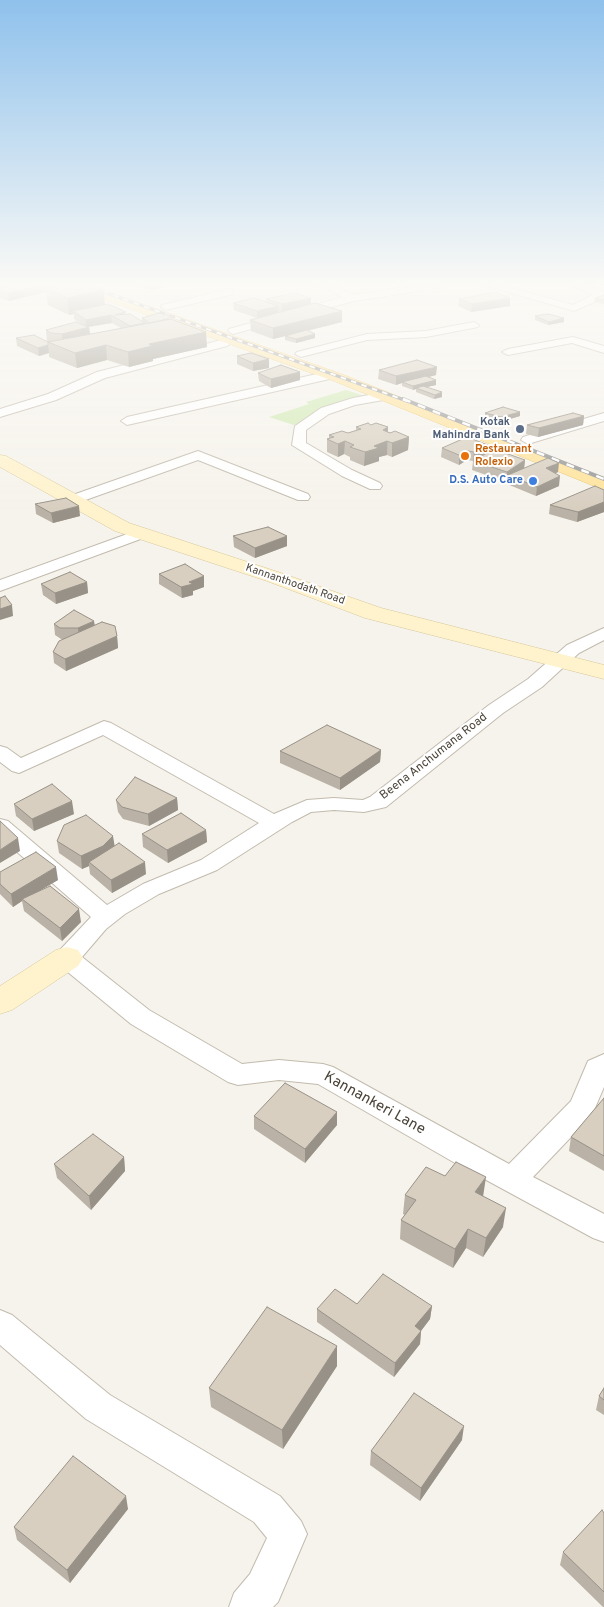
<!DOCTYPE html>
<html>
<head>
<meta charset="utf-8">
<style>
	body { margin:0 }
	canvas { display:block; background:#f6f3ec }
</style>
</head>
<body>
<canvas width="604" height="1607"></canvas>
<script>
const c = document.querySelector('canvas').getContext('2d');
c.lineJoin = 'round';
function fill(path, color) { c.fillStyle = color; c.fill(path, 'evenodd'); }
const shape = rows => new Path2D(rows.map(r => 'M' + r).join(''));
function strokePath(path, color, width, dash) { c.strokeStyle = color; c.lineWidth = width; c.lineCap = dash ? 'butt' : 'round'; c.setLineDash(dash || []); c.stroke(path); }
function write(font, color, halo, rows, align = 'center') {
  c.font = font + ' Overpass,sans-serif'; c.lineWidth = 4; c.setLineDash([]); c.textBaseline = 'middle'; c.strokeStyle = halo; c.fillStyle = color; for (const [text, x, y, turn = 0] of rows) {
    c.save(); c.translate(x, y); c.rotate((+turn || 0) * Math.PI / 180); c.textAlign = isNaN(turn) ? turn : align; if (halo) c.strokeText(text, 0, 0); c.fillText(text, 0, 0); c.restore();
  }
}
fill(shape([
	[346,390,374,399,294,425,269,417,309,404,306,402]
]), '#d2eab5');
const street = shape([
	[317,284,331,284,354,295,423,284,450,284,445,287,354,301,233,334,228,331,229,329,343,297,317,284],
	[480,284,498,284,573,305,593,295,569,284,584,284,604,292,604,298,574,311,480,284],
	[229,289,233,290,233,294,166,310,161,307,162,305,229,289],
	[474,322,479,325,478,327,426,337,367,340,301,357,295,354,297,352,367,334,426,331,474,322],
	[573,337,604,346,604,353,572,343,508,355,502,352,508,349,573,337],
	[229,338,235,341,227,346,105,378,56,400,0,417,0,409,48,394,97,372,229,338],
	[330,371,334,372,336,375,334,378,127,425,121,421,127,417,330,371],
	[385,392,391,396,389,399,355,405,329,414,306,430,306,443,352,470,380,483,382,486,380,489,370,489,342,476,292,445,295,426,321,408,353,398,385,392],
	[604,413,604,421,528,444,521,440,523,437,604,413],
	[198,451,308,494,310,497,308,500,298,500,198,460,77,503,72,504,67,503,65,500,67,497,198,451],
	[141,529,146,531,149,534,146,537,0,591,0,580,141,529],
	[604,628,604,640,579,653,542,687,503,713,386,807,364,812,334,810,311,812,292,822,217,870,159,894,125,914,106,929,82,957,149,1010,242,1064,279,1060,323,1064,333,1067,509,1164,571,1101,588,1061,604,1054,604,1087,592,1115,533,1177,604,1214,604,1242,593,1238,455,1163,318,1084,279,1080,238,1085,228,1082,131,1024,58,964,55,958,58,952,91,917,0,837,0,819,8,821,107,905,143,884,201,860,259,823,103,735,19,773,12,771,0,762,0,746,7,748,21,758,104,721,111,723,274,814,307,800,334,798,363,800,370,797,489,705,528,679,567,645,604,628],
	[0,1310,12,1315,110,1395,280,1496,301,1521,307,1534,278,1602,273,1607,229,1607,234,1593,250,1574,267,1538,254,1522,86,1419,0,1345,0,1310]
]);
const secondary = shape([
	[0,455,6,456,129,523,281,573,381,608,604,665,604,679,365,618,267,581,115,531,0,467,0,455],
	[67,947,78,950,83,958,78,966,12,1010,0,1014,0,986,56,950,67,947]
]);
const primary = shape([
	[67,284,86,284,344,375,604,478,604,490,334,381,68,287,67,284]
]);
strokePath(street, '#c2bbae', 2);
strokePath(secondary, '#d6c79b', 1);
strokePath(primary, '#e6c16a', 1);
fill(street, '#fff');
fill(secondary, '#fff3cd');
fill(primary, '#ffe39c');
const railFar1 = shape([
	[82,284,407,401]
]);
const rail = shape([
	[403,399,604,479]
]);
strokePath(railFar1, '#9a9a9a', 3);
strokePath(rail, '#9a9a9a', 4);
strokePath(railFar1, '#fff', 2, [5.5]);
strokePath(rail, '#fff', 2.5, [8]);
fill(shape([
	[0,284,89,284,105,305,142,321,142,318,172,319,207,347,153,359,153,361,129,367,107,360,77,368,49,357,49,353,39,356,17,346,16,338,47,342,46,330,83,325,74,319,74,314,69,315,48,305,46,292,9,301,0,298,0,288,6,287,0,286],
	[112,323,121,328,90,334,89,327],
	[133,284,176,284,152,290],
	[604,295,604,304,594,302,595,298],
	[266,299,311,304,342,311,342,322,307,331,315,334,315,338,296,343,285,340,285,336,273,339,251,331,250,320,257,318,234,310,233,303,266,301],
	[459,299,510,306,471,312,458,306],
	[535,316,564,322,548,325,535,320],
	[237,356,269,359,269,368,253,371,237,364],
	[379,370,436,375,429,377,436,385,426,387,442,397,434,399,416,392,416,389,413,390,402,386,402,383,396,385,378,379],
	[258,373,300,380,271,388,259,381],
	[485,413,520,416,500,422,485,417],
	[584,416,583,425,538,437,526,434,527,425],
	[356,427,388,432,409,437,408,450,392,457,387,455,379,457,379,461,364,466,350,460,350,457,344,454,338,457,327,452,327,439,329,438,329,435,348,433,356,430],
	[488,445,487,453,525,460,524,468,558,472,555,474,559,486,536,496,507,484,507,481,506,482,472,470,473,461,467,460,459,465,441,457,442,448],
	[604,490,604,512,577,522,549,514,550,505],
	[35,504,80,516,53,523,36,514],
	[233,536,287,546,255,558,234,547],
	[159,574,204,587,193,591,193,595,182,598,159,584],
	[87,582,88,593,56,604,43,595,41,584],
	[54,624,95,625,117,636,118,648,66,671,54,663,53,652,64,639,61,639,55,635],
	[381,750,380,762,340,790,280,763,280,751],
	[177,798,178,810,149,826,123,819,118,812,116,800],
	[14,804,74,814,34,831,16,816],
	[206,830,207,842,168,863,143,847,142,834],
	[57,841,114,846,146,874,112,893,90,874,89,866,82,869,59,853],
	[0,872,58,880,40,890,81,922,62,941,24,911,22,901,13,907,0,894],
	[604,1098,604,1171,569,1151,571,1137],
	[337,1112,337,1125,305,1163,254,1129,254,1116],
	[124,1157,125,1171,91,1210,57,1178,54,1164],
	[405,1195,483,1196,503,1227,483,1257,466,1248,453,1268,400,1239,401,1220,405,1215,403,1214],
	[357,1304,432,1306,430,1319,421,1331,420,1344,394,1377,317,1322,317,1309],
	[337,1346,337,1366,283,1449,211,1407,209,1388],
	[604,1388,604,1415,596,1410,599,1396],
	[462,1440,420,1501,370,1465,371,1451],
	[128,1509,70,1583,17,1540,14,1527],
	[604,1513,604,1607,603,1607,560,1565,563,1552]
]), '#bab2a6');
fill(shape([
	[47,284,66,284,46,288,46,292,9,301,8,293],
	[152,284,176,284,152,290],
	[104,290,105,307,73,311,74,314,69,315,67,298],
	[311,298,311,305,282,312,282,304],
	[510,298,510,306,471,312,472,304],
	[278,306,278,313,258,318,257,311],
	[342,311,342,322,273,339,273,328],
	[111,315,112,323,86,327,86,320],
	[564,318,564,322,548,325,549,322],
	[89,327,91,342,63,349,62,334],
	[206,332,207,347,153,359,153,361,129,367,128,352,149,344],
	[315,334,315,338,296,343,296,339],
	[48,345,49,353,39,356,38,348],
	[106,345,107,360,77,368,75,353],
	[269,359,269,368,253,371,253,363],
	[437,367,436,375,404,383,402,382,402,383,396,385,396,376],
	[300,372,300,380,271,388,271,379],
	[436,380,436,385,419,389,416,388,416,389,413,390,413,386],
	[442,392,442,397,434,399,435,395],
	[520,412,520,416,500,422,501,417],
	[584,416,583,425,538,437,539,428],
	[388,427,387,455,379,457,379,461,364,466,365,452,383,430],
	[409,437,408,450,392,457,392,443],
	[345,441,344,454,338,457,338,444],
	[488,445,487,454,473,461,474,452],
	[468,451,467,460,459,465,459,455],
	[525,460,524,469,508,475,507,481,506,482,507,472],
	[559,463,558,472,545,478,546,468],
	[560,476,559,486,536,496,537,487],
	[604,502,604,512,577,522,578,512],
	[79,506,80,516,53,523,51,513],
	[287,536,287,546,255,558,255,548],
	[204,576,204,587,193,591,193,595,182,598,181,587,189,582],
	[87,582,88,593,56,604,55,593],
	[12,605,13,616,0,620,0,609],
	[94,621,96,632,79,639,78,628],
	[117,636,118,648,66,671,65,659],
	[381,750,380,762,340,790,340,778],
	[177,798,178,810,149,826,148,814],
	[72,801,74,814,34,831,32,819],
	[206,830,207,842,168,863,167,850],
	[113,836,115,848,89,862,89,866,82,869,81,856],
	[18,838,20,851,0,863,0,850],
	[145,862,146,874,112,893,111,880],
	[56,867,58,880,24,900,22,899,22,901,13,907,11,894],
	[79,909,81,922,62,941,60,928],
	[337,1112,337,1125,305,1163,305,1149],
	[124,1157,125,1171,91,1210,89,1196],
	[486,1177,483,1197,475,1192],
	[506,1208,503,1227,483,1257,486,1238],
	[468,1229,466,1248,453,1268,455,1249],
	[432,1306,430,1319,414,1340,415,1326],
	[421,1331,420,1344,394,1377,395,1363],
	[337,1346,337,1366,283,1449,282,1430],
	[464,1426,462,1440,420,1501,421,1488],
	[126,1496,128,1509,70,1583,67,1570]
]), '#979187');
const building = shape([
	[17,284,47,284,8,293,0,291,0,288,17,284],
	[64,284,89,284,104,290,67,298,46,288,64,284],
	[495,292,510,298,472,304,459,299,495,292],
	[294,293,311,298,282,304,266,299,294,293],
	[604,295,604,300,595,298,604,295],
	[254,298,278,306,257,311,233,303,254,298],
	[315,303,342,311,273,328,250,320,315,303],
	[108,304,126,312,115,315,130,314,145,323,130,326,111,315,86,320,73,311,108,304],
	[159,313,172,316,167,319,150,323,142,318,159,313],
	[548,314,564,318,549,322,535,316,548,314],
	[171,319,206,332,149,344,152,346,128,352,106,345,75,353,48,342,171,319],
	[76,322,89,327,62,334,51,333,46,330,76,322],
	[307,330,315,334,296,339,285,336,307,330],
	[34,335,48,342,48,345,38,348,16,338,34,335],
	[251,353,269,359,253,363,237,356,251,353],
	[417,360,437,367,396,376,379,370,417,360],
	[281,365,300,372,271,379,258,373,281,365],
	[426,376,436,380,413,386,402,382,426,376],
	[423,386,442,392,435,395,416,388,423,386],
	[503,407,520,412,501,417,485,413,503,407],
	[573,413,584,416,539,428,527,425,573,413],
	[368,423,371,425,376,423,388,427,383,430,390,433,395,431,409,437,392,443,387,441,374,446,379,448,365,452,350,447,354,445,345,441,338,444,327,439,334,437,329,435,342,431,348,433,361,429,356,427,368,423],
	[467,437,488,445,474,452,468,451,459,455,442,448,467,437],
	[494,449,525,460,507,472,473,461,494,449],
	[548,458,559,463,546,468,560,476,537,487,508,475,548,458],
	[595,486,604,490,604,502,578,512,550,505,595,486],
	[66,498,79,506,51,513,35,504,66,498],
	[268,527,287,536,255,548,233,536,268,527],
	[185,564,204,576,189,582,193,584,181,587,159,574,185,564],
	[70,572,87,582,55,593,41,584,70,572],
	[5,596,12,605,0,609,0,598,5,596],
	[74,610,94,621,78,628,60,628,54,624,74,610],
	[102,622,115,626,117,636,65,659,53,652,59,641,102,622],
	[327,725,381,750,340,778,280,751,327,725],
	[135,777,177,798,148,814,122,807,116,800,135,777],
	[52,784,72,801,32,819,14,804,52,784],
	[181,813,206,830,167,850,142,834,181,813],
	[86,815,113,836,103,846,81,856,57,841,64,825,86,815],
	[0,821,18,838,0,850,0,821],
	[119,843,145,862,111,880,89,862,119,843],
	[36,852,56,867,11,894,0,884,0,872,36,852],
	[50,886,79,909,60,928,22,899,50,886],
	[285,1083,337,1112,305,1149,254,1116,285,1083],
	[604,1098,604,1156,571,1137,604,1098],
	[93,1134,124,1157,89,1196,54,1164,93,1134],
	[456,1162,486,1177,475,1192,506,1208,486,1238,468,1229,455,1249,401,1220,416,1200,405,1195,426,1167,445,1176,456,1162],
	[383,1274,432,1306,415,1326,421,1331,395,1363,317,1309,335,1289,357,1304,383,1274],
	[267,1307,337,1346,282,1430,209,1388,267,1307],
	[604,1388,604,1400,599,1396,604,1388],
	[414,1393,464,1426,421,1488,371,1451,414,1393],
	[73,1456,126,1496,67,1570,14,1527,73,1456],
	[602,1510,604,1513,604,1592,563,1552,602,1510]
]);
fill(building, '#d8cfc1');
strokePath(building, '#979187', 1);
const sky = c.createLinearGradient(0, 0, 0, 509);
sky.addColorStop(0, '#8fc1ec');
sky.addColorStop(0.56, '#fbfaf6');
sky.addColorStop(1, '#fbfaf600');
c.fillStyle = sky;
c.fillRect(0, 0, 604, 509);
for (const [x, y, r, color] of [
	[520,429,5,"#5c6f8a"],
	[465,456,5,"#e8710a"],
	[533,481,5,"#3f7fe0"]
]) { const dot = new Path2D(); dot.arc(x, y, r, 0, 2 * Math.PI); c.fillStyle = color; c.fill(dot); strokePath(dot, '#fff', 2); }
write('bold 11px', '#4e5e75', '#fff', [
	["Kotak",510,423],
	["Mahindra Bank",510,436]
], 'right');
write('bold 11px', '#c56008', '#fff', [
	["Restaurant",475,450],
	["Rolexio",475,463]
], 'left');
write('bold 11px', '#366cbe', '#fff', [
	["D.S. Auto Care",523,481]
], 'right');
write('11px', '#4b4439', '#fff', [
	["Kannanthodath Road",295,585,19]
]);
write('12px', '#4b4439', '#fff', [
	["Beena Anchumana Road",434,757,-38]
]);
write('15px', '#4b4439', '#fff', [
	["Kannankeri Lane",374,1104,29]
]);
</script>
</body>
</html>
